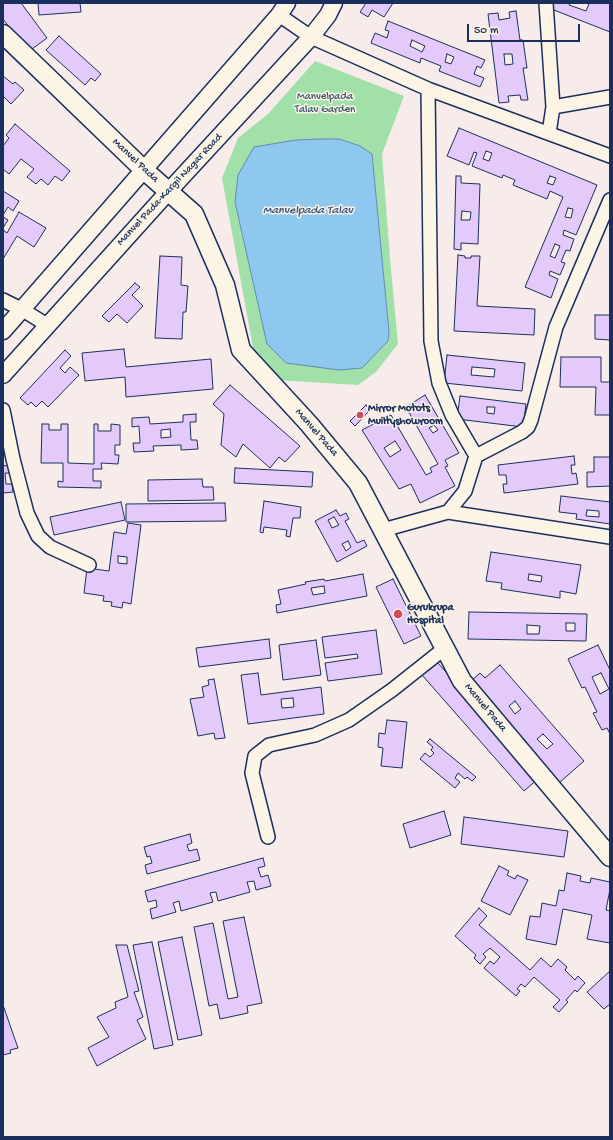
<!DOCTYPE html>
<html>
<head>
<meta charset="utf-8">
<style>
	body { margin:0 }
	#map { position:relative; width:613px; height:1140px; overflow:hidden; background:#f7ece9; font-family:"Gochi Hand",sans-serif }
	canvas { display:block }
	.frame { position:absolute; inset:0; border:4px solid #1b2f5e; pointer-events:none }
	.scale { position:absolute; left:467px; top:24px; width:113px; height:18px; box-sizing:border-box; border:2px solid #1b2f5e; border-top:0; padding-left:5px; font-size:12px; line-height:14px; white-space:nowrap; color:#1b2f5e; -webkit-text-stroke:3px #fcf5e5; paint-order:stroke }
</style>
</head>
<body>
<div id="map">
<canvas width="613" height="1140"></canvas>
<div class="frame"></div>
<div class="scale">50 m</div>
</div>
<script>
const c = document.querySelector('canvas').getContext('2d');
c.lineJoin = 'round';
function fill(path, color) { c.fillStyle = color; c.fill(path, 'evenodd'); }
const shape = rows => new Path2D(rows.map(r => 'M' + r).join(''));
function strokePath(path, color, width, dash) { c.strokeStyle = color; c.lineWidth = width; c.lineCap = dash ? 'butt' : 'round'; c.setLineDash(dash || []); c.stroke(path); }
function write(font, color, halo, rows, align = 'center') {
  c.font = font + ' "Gochi Hand",sans-serif'; c.lineWidth = 3; c.setLineDash([]); c.textBaseline = 'middle'; c.strokeStyle = halo; c.fillStyle = color; for (const [text, x, y, turn = 0] of rows) {
    c.save(); c.translate(x, y); c.rotate((+turn || 0) * Math.PI / 180); c.textAlign = isNaN(turn) ? turn : align; if (halo) c.strokeText(text, 0, 0); c.fillText(text, 0, 0); c.restore();
  }
}
fill(shape([
	[315,61,404,96,382,154,390,258,398,344,376,372,358,385,276,380,254,353,222,178,238,138,268,114],
	[372,154,389,332,388,341,267,344,235,202,238,175]
]), '#a1e0a9');
const water = shape([
	[320,139,339,139,360,146,372,154,389,332,388,341,362,368,339,370,286,363,267,344,235,202,238,175,254,147,296,140,320,139]
]);
fill(water, '#8fc8ee');
strokePath(water, '#618bb4', 1);
const building = shape([
	[3,3,21,3,47,38,28,52,3,19,3,3],
	[38,3,80,3,81,12,39,15,38,3],
	[366,3,393,3,384,17,372,10,368,17,360,12,366,3],
	[536,3,570,3,569,5,586,11,589,4,585,3,610,3,610,32,536,3],
	[516,11,520,40,523,40,527,68,523,68,528,100,521,100,520,95,508,96,509,102,499,103,488,14,498,13,499,20,510,18,509,12,516,11],
	[504,54,512,54,513,64,505,65,504,54],
	[388,21,485,60,481,68,477,66,474,74,484,78,480,87,439,71,441,66,421,58,420,63,371,43,375,33,387,38,389,31,385,30,388,21],
	[412,40,425,46,422,52,410,46,412,40],
	[447,54,454,57,451,64,445,62,447,54],
	[59,36,101,74,95,81,91,78,85,85,46,50,59,36],
	[3,76,13,84,15,82,24,90,11,104,3,96,3,76],
	[15,124,70,171,62,181,55,176,48,185,41,179,36,184,27,177,34,169,21,159,9,174,3,169,3,146,9,138,6,135,15,124],
	[459,128,597,185,576,235,564,230,563,235,574,239,570,251,566,250,561,262,565,263,560,275,550,271,549,275,558,279,551,298,525,287,563,197,550,191,547,199,513,185,515,180,503,175,502,178,472,166,477,153,474,152,469,165,447,156,459,128],
	[486,151,492,153,489,161,483,159,486,151],
	[550,176,556,178,553,185,547,183,550,176],
	[568,208,573,209,571,218,565,217,568,208],
	[555,244,560,246,555,258,550,256,555,244],
	[456,176,461,176,461,183,480,184,478,244,461,243,461,250,454,249,456,176],
	[462,211,471,212,470,220,461,220,462,211],
	[3,191,19,201,13,211,8,207,3,215,3,191],
	[19,212,46,228,34,247,17,236,3,259,3,230,7,233,19,212],
	[3,217,8,220,3,228,3,217],
	[458,255,465,256,465,258,471,258,471,256,480,256,477,306,535,309,534,335,454,331,458,255],
	[160,256,182,257,181,285,188,286,186,312,183,312,182,339,155,338,160,256],
	[135,283,140,287,132,295,143,306,127,323,117,314,109,322,102,316,135,283],
	[595,315,610,315,610,340,595,339,595,315],
	[124,349,126,367,211,359,213,389,126,397,125,377,85,381,82,353,124,349],
	[65,350,71,356,60,368,65,373,70,367,79,375,48,407,42,401,36,407,31,402,28,405,20,398,65,350],
	[447,355,525,363,522,391,444,383,447,355],
	[472,367,495,369,494,377,471,375,472,367],
	[561,357,601,357,601,382,610,382,610,415,595,415,596,387,560,387,561,357],
	[230,385,300,446,285,462,279,457,270,468,243,444,236,457,221,445,224,414,213,404,230,385],
	[425,395,459,453,445,460,448,466,445,467,455,486,420,503,411,484,399,489,362,430,391,415,426,475,432,472,430,468,438,464,406,407,425,395],
	[434,425,438,430,433,433,429,428,434,425],
	[395,441,401,450,390,457,384,448,395,441],
	[460,396,526,404,523,427,457,419,460,396],
	[487,407,495,407,494,414,487,413,487,407],
	[366,405,370,410,355,426,350,421,366,405],
	[196,414,196,422,190,422,191,440,197,440,198,449,181,450,181,445,153,446,154,451,134,452,133,443,140,443,139,426,132,427,132,418,149,417,150,424,183,422,183,415,196,414],
	[170,429,171,437,161,438,161,430,170,429],
	[42,424,49,424,49,430,61,430,61,424,68,424,68,463,94,464,94,424,98,424,98,431,111,431,111,424,120,425,120,445,115,445,115,455,119,455,118,464,101,463,102,469,93,469,93,481,101,481,101,488,58,487,58,481,63,482,63,463,41,463,42,424],
	[574,456,575,465,571,465,572,474,576,473,578,484,504,493,503,484,507,484,506,475,499,475,498,465,574,456],
	[594,457,610,457,610,486,587,487,587,472,594,472,594,457],
	[11,465,12,473,5,473,6,484,12,484,13,492,3,493,3,466,11,465],
	[235,468,313,472,312,487,234,483,235,468],
	[202,479,203,487,213,487,214,500,148,501,148,480,202,479],
	[561,496,610,502,610,524,576,519,577,514,559,512,561,496],
	[587,510,599,511,599,517,586,516,587,510],
	[264,501,301,507,300,518,293,518,290,537,286,536,287,530,264,527,263,533,260,532,264,501],
	[121,502,125,520,54,535,50,517,121,502],
	[225,503,226,521,126,522,126,504,225,503],
	[336,510,340,516,346,513,349,519,345,521,357,543,364,540,367,546,337,562,315,521,336,510],
	[334,517,339,525,332,528,328,520,334,517],
	[348,541,351,547,346,551,342,544,348,541],
	[128,523,141,525,131,604,123,602,122,608,111,606,112,602,103,601,104,596,84,593,87,568,109,571,114,532,126,534,128,523],
	[118,556,127,557,127,564,118,563,118,556],
	[491,552,581,565,576,594,560,591,560,598,501,589,502,583,486,581,491,552],
	[529,574,542,576,541,582,528,580,529,574],
	[363,574,367,596,277,613,276,605,281,604,278,590,306,584,305,582,324,579,325,581,363,574],
	[324,586,325,593,313,595,311,588,324,586],
	[393,579,421,636,404,644,376,587,393,579],
	[469,612,587,614,586,641,468,639,469,612],
	[566,623,575,623,575,631,566,631,566,623],
	[527,625,540,626,539,634,527,634,527,625],
	[376,630,382,674,328,681,325,663,358,658,357,654,325,658,322,637,376,630],
	[269,639,271,658,199,667,196,648,269,639],
	[316,640,321,675,283,680,279,645,316,640],
	[598,645,610,670,610,734,607,728,602,730,593,713,597,712,585,687,582,688,568,659,598,645],
	[601,673,609,689,600,694,592,677,601,673],
	[437,662,540,777,524,791,422,675,437,662],
	[500,665,584,761,559,783,543,769,546,767,471,681,480,673,485,678,500,665],
	[515,701,521,709,515,714,509,706,515,701],
	[543,734,553,744,547,749,537,739,543,734],
	[258,673,261,695,321,687,324,714,248,724,241,675,258,673],
	[293,698,294,707,282,708,281,699,293,698],
	[214,679,225,738,215,739,214,733,198,736,190,699,204,697,202,687,209,685,208,680,214,679],
	[387,720,407,722,402,768,381,766,383,748,378,747,379,733,385,734,387,720],
	[430,739,476,777,472,781,467,777,465,779,458,773,455,778,460,782,455,788,420,759,425,753,430,757,434,753,431,750,433,747,427,742,430,739],
	[444,811,451,835,410,848,403,824,444,811],
	[464,817,568,831,564,857,461,844,464,817],
	[190,834,192,843,187,845,189,851,197,849,200,860,147,874,145,865,152,863,150,856,147,857,144,847,190,834],
	[263,858,265,866,258,868,261,877,268,875,271,886,256,890,254,881,247,882,250,892,218,901,216,892,210,893,213,902,181,911,179,901,173,903,176,912,152,919,150,909,157,907,156,900,148,902,145,891,263,858],
	[499,866,509,871,507,875,515,879,517,875,528,880,510,915,481,901,499,866],
	[567,873,581,876,580,881,590,883,591,878,610,882,610,889,606,910,610,911,610,943,587,939,592,915,563,909,556,945,526,939,530,916,540,917,542,903,556,906,559,890,564,891,567,873],
	[479,908,487,916,479,925,530,970,541,958,551,967,558,959,567,967,565,970,575,980,578,976,585,983,577,992,575,990,566,1000,568,1002,559,1012,553,1007,560,1000,534,977,525,987,521,984,517,989,520,991,516,996,484,968,490,961,494,964,500,957,490,948,483,954,486,957,480,964,474,958,476,955,455,936,479,908],
	[244,917,262,1003,247,1006,248,1013,220,1019,217,1004,209,1006,194,927,213,923,228,999,238,997,223,921,244,917],
	[182,937,202,1035,178,1040,158,942,182,937],
	[152,942,173,1045,154,1049,133,945,152,942],
	[116,945,127,945,139,991,134,992,143,1017,137,1020,146,1039,97,1066,88,1048,109,1037,97,1017,116,1008,115,1002,128,997,116,945],
	[610,971,610,1004,604,1009,587,992,610,971],
	[3,1005,18,1048,10,1050,11,1053,3,1055,3,1005]
]);
fill(building, '#e4cafa');
strokePath(building, '#1b2f5e', 1);
const minor = shape([
	[546,3,553,107],
	[279,15,311,37,428,89,610,156],
	[428,89,431,341,439,383,452,415,476,456],
	[549,133,553,107,610,97],
	[3,300,23,310,47,325],
	[3,410,13,459,27,513,38,536,50,547,89,565],
	[448,512,610,537],
	[383,530,448,512,465,491,476,456,522,432,528,427,531,420,556,327,610,200],
	[268,837,252,773,255,756,269,745,315,735,349,720,392,690,445,648]
]);
const tertiary = shape([
	[3,331,279,15,287,3],
	[3,375,168,192,311,37,328,15,334,3]
]);
const secondary = shape([
	[3,34,144,170,194,214,225,285,241,350,309,424,358,483,462,681,610,857]
]);
strokePath(minor, '#1b2f5e', 16);
strokePath(tertiary, '#1b2f5e', 19);
strokePath(secondary, '#1b2f5e', 21);
strokePath(minor, '#fcf5e5', 13);
strokePath(tertiary, '#fcf5e5', 16);
strokePath(secondary, '#fcf5e5', 18);
for (const [x, y, r, color] of [
	[360,415,4,"#d1495b"],
	[398,614,5,"#d1495b"]
]) { const dot = new Path2D(); dot.arc(x, y, r, 0, 2 * Math.PI); c.fillStyle = color; c.fill(dot); strokePath(dot, '#fcf5e5', 1.5); }
write('11px', '#3c5b71', '#fcf5e5', [
	["Manvelpada",325,97],
	["Talav Garden",325,110]
]);
write('11px', '#1b2f5e', '#fcf5e5', [
	["Manvel Pada",135,161,43],
	["Manvel Pada-Kargil Nagar Road",170,190,-47],
	["Manvel Pada",316,433,49],
	["Manvel Pada",485,708,50]
]);
write('bold 11px', '#1b2f5e', '#fcf5e5', [
	["Mirror Motots",368,409],
	["Muiltyshowroom",368,422],
	["Gurukrupa",407,608],
	["Hospital",407,621]
], 'left');
write('italic 12px', '#385582', '#fcf5e5', [
	["Manvelpada Talav",308,211]
]);
</script>
</body>
</html>
